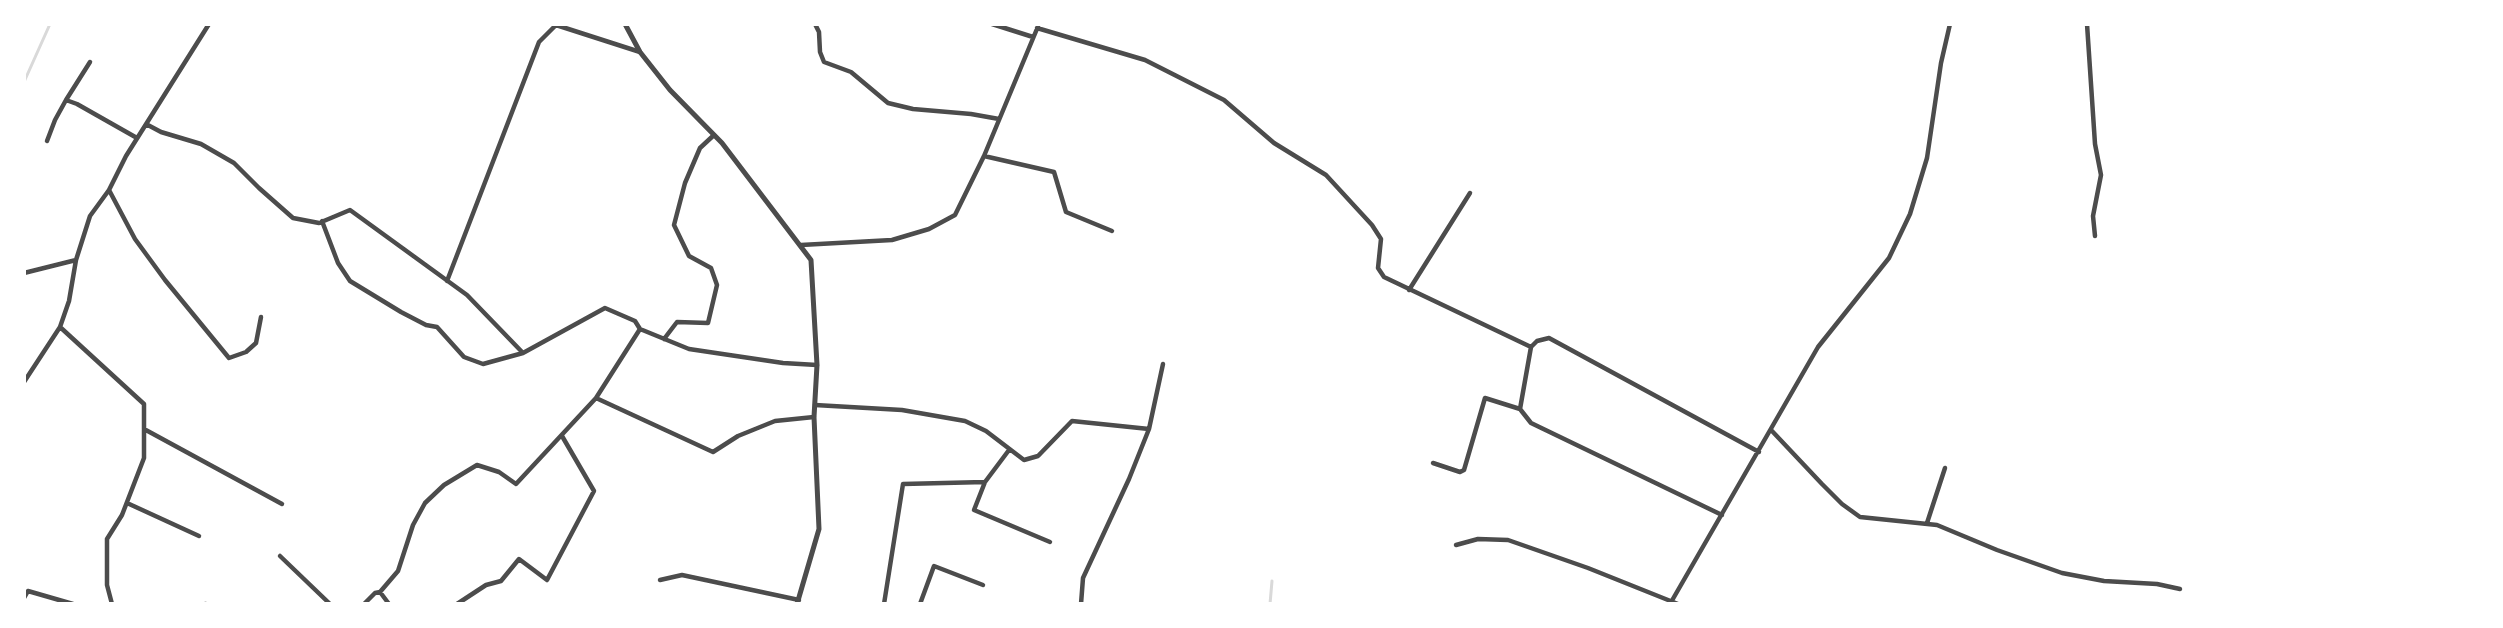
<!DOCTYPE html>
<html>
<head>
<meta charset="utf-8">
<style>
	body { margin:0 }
	#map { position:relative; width:2503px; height:628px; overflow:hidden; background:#fff; font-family:"PT Serif",serif }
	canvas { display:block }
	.frame { position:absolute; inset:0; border:26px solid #fff; pointer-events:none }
</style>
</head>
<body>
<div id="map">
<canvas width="2503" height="628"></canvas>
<div class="frame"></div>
</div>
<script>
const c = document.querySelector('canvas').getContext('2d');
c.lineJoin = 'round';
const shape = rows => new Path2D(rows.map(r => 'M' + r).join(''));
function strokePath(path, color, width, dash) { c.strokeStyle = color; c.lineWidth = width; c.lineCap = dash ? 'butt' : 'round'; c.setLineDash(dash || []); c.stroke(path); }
strokePath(shape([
	[24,82,50,24],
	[1270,604,1272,581]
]), '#d9d9d9', 3);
strokePath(shape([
	[815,24,819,32,820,52,824,62,851,72,888,103,913,109,971,114,999,119],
	[992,24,1033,37],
	[2087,24,2095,144,2101,175,2093,216,2095,236],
	[1037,28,1145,60,1224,100,1274,143,1326,175,1372,225,1381,239,1378,268,1384,277,1531,347],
	[66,100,90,62],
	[146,124,161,132,201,144,234,163,259,188,293,218,319,223,350,210,467,295,523,353],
	[47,141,55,120,66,100,77,104,137,138],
	[984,156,1054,172,1066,212,1112,231],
	[109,190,135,239,165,280,229,358,246,352,256,343,261,317],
	[322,221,338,263,350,281,401,312,426,325,437,327,464,357,483,364,523,353,605,308,635,321,640,329,596,398],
	[801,245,892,240,929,229,955,215,984,156,1039,24],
	[24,273,76,260],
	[447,281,539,42,556,25,640,52],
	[1409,290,1470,193],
	[60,327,144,404,144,458,122,515,107,539,107,585,112,604],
	[640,329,689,349,783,363,817,365],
	[664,339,677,322,708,323,717,285,711,268,689,256,674,225,685,183,700,148,714,135],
	[24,382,60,327,69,301,76,260,90,216,109,190,126,156,209,24],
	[815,405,902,410,965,421,986,431,1024,460,1038,456,1072,421,1149,429,1129,479,1083,578,1081,604],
	[1520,409,1531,347,1537,341,1549,338,1759,452],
	[144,429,282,504],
	[1149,429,1163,364],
	[1772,431,1822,484,1842,504,1860,517,1937,525,1997,550,2062,573,2104,581,2157,584,2180,589],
	[1009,450,985,482,974,510,1050,542],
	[1433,463,1460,472,1464,470,1485,398,1520,409,1531,423,1722,515],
	[127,503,199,536],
	[1927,523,1945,468],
	[1456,545,1478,539,1508,540,1588,568,1678,604],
	[280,556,330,604],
	[660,580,682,575,799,600],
	[24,598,28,591,73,604],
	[205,604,206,604],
	[364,604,375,593,380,592],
	[389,604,380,592,398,571,413,525,425,503,444,485,477,465,499,472,516,484,596,398,713,452,738,436,775,421,814,417],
	[457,604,486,585,501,581,519,559,547,580,594,491,562,436],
	[884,604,903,484,985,482],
	[920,604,934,566,983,585],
	[1670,604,1818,347,1889,258,1910,214,1927,158,1941,63,1950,24]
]), '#4c4c4c', 4.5);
strokePath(shape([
	[625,24,640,52,670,90,722,143,811,260,817,365,814,417,819,529,797,604]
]), '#4c4c4c', 5);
</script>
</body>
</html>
